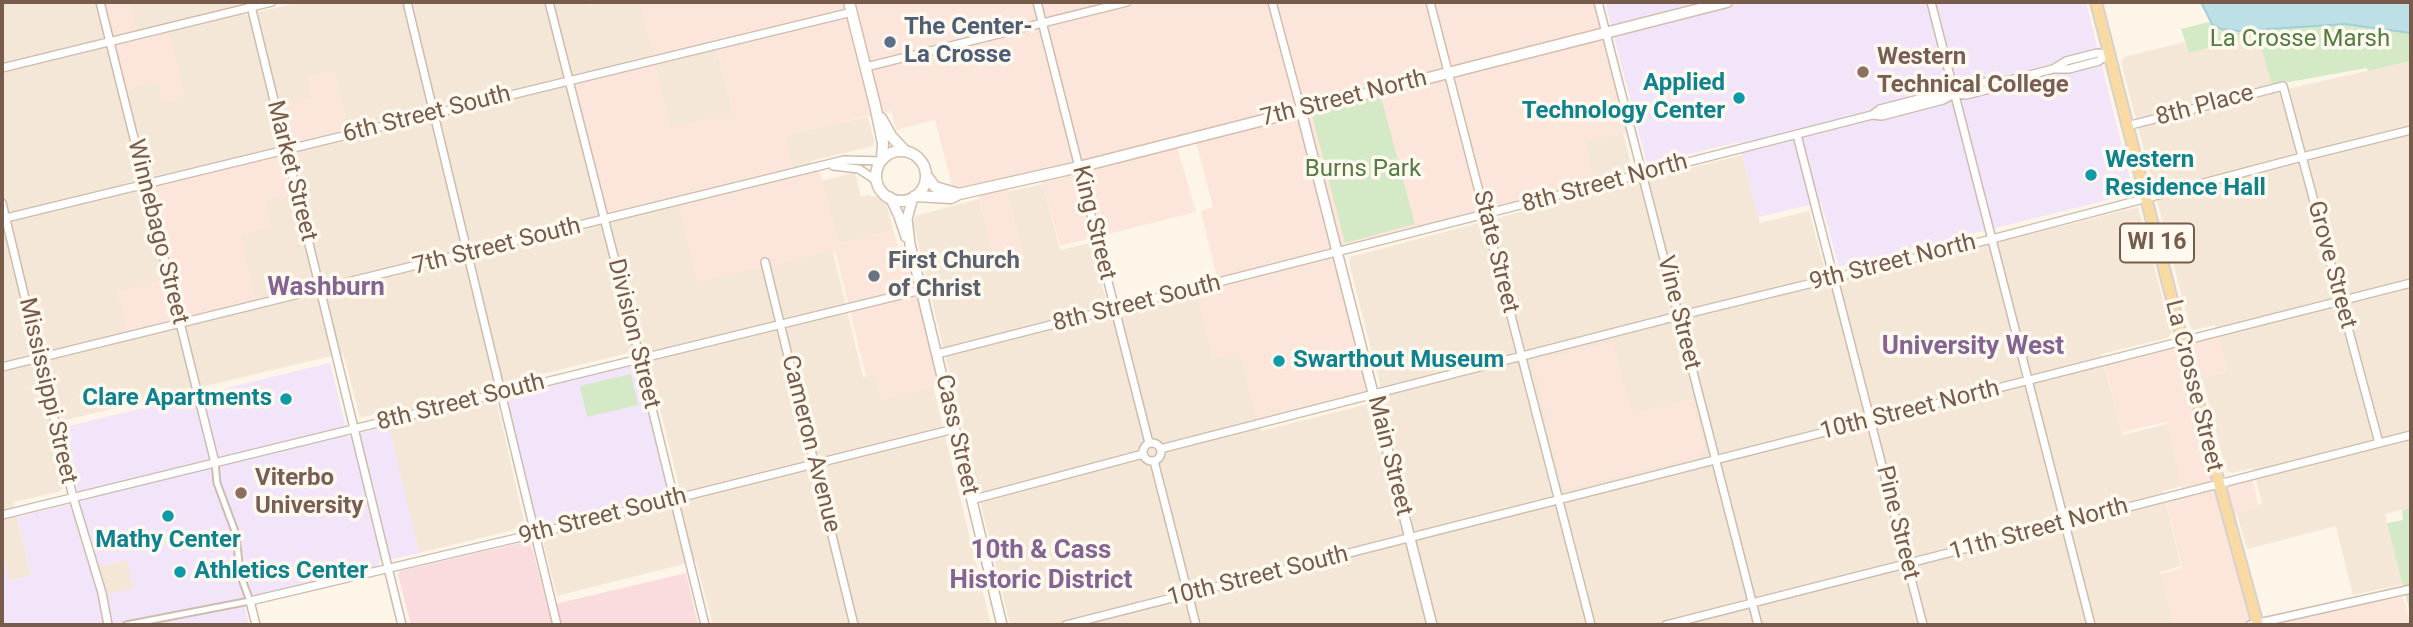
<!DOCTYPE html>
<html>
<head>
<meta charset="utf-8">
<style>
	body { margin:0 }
	#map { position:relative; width:2413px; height:627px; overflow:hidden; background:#fcf5e8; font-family:Roboto,sans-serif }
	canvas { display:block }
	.frame { position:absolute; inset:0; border:4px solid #775c4c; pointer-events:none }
</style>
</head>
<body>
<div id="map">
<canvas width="2413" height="627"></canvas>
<div class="frame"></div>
</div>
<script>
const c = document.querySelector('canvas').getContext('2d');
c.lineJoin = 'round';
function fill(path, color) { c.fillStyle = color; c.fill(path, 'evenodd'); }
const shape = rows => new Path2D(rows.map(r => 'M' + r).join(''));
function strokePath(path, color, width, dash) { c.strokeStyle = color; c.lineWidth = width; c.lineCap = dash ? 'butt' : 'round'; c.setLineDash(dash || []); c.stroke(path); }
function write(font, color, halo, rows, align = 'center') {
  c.font = font + ' Roboto,sans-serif'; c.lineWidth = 7; c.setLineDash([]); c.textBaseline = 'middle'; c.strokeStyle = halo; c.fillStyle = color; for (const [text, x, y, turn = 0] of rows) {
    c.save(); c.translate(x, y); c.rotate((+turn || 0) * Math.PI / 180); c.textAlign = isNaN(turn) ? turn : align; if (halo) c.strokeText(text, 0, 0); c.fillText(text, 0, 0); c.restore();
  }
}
fill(shape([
	[2,2,241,2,245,15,301,2,588,2,589,5,604,2,665,2,714,38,733,112,785,135,868,117,874,140,873,146,811,161,863,377,875,374,881,400,933,386,991,625,713,625,696,561,557,596,544,545,546,536,683,502,645,349,493,386,525,525,522,528,419,553,385,413,360,417,343,353,49,424,63,488,58,492,13,502,31,575,9,581,2,550],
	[2259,35,2274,92,2411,61,2411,507,2385,514,2403,584,2353,595,2336,526,2247,549,2236,511,2262,504,2253,468,2232,473,2227,471,2225,466,2202,378,2227,372,2215,325,2193,330,2189,324,2121,62,2124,57,2185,42,2189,53],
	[1623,133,1636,182,1742,155,1760,223,1809,211,1829,285,2138,207,2172,333,2167,338,2101,354,2123,435,2167,424,2182,486,2163,491,2181,566,2160,572,2174,625,1010,625,914,226,915,216,979,199,997,266,1024,259,1007,192,1043,184,1060,250,1091,243,1111,318,1197,296,1213,359,1240,352,1261,431,1384,400,1350,267,1350,257,1597,192,1585,142],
	[855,172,861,197,868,195,881,198,886,201,893,230,838,244,822,181],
	[127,560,134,588,106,596,98,567]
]), '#f4e7d7');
fill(shape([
	[100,2,129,2,138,36,168,28,186,98,163,103,157,82,122,90],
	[639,2,1598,2,1630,132,1585,142,1596,186,1338,252,1373,395,1258,424,1240,353,1213,359,1195,289,1218,283,1201,211,1213,207,1195,138,1176,143,1196,212,1060,246,1041,177,1006,186,1023,256,995,263,976,184,953,189,935,120,896,130,891,111,786,135,793,170,818,164,838,244,893,230,898,247,910,244,944,384,881,400,875,375,866,376,836,254,832,251,697,283,678,203,605,220,569,80,654,59],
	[716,44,733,113,671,127,654,59],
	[334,71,350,134,286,150,296,192,266,201,271,227,241,235,257,305,128,336,117,291,170,278,144,183,286,150,275,105,312,98,307,76],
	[2217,332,2227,372,2202,378,2193,385,2219,484,2252,476,2259,508,2228,517,2258,623,2403,597,2411,625,2174,625,2160,574,2182,568,2165,497,2183,493,2166,422,2122,432,2104,362],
	[1613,341,1632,414,1692,398,1705,451,1698,457,1567,489,1563,486,1533,364,1537,360]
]), '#fce6dc');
fill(shape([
	[1605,2,2086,2,2133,191,2127,195,1839,267,1821,202,1758,217,1739,142,1647,164],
	[640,359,673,500,534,534,501,393],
	[330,363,348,436,389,426,419,553,379,562,376,568,371,570,243,599,249,625,2,625,2,550,9,581,31,575,17,517,80,501,61,428],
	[127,560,134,588,106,595,98,567]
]), '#f2e5f9');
fill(shape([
	[524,542,530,544,533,551,547,606,686,573,698,625,411,625,398,575,400,571]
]), '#fadcdf');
fill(shape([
	[2287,2,2411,2,2411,61,2368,71,2367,68,2272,85,2258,35,2189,53,2181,29],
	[1381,97,1415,224,1345,243,1312,115],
	[631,374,638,405,587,417,580,386],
	[2411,507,2411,617,2387,523,2403,520,2402,510]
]), '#d4eac6');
const water = shape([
	[2201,2,2411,2,2411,33,2345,24,2240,31,2221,29,2212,24,2201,2]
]);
fill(water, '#bce0e6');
strokePath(water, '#a3cfd8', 2);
const pedestrian = shape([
	[126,625,250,601,240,574,236,534,217,483,215,463]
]);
const minor = shape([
	[100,2,215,463],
	[250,2,402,625],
	[407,2,557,625],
	[549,2,637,347,705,625],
	[1037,2,1149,443],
	[1272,2,1301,110],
	[1430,2,1591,625],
	[1598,2,1758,625],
	[1931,2,2091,625],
	[2097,53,2109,54,2099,61,2069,69,2053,69,2066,61,2097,53],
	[866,67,1127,2],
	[2,68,272,2],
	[2006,81,1998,87,1966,95,1954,94,1964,88,1996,79,2006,81,2053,69],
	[1942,93,1954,94,1943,100,1882,116,1872,115,1880,109,1942,93],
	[2127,126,2283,86,2379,443],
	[1797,135,1923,625],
	[833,166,859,169,877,181],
	[2,203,73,497,102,593,108,625],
	[2,219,852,12],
	[765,262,854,625],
	[937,354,1872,115],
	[2,367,844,160,882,161],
	'1143 452a9 9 0 1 1 18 0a9 9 0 1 1-18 0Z',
	[1160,449,1678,316,1992,239,2302,157,2411,130],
	[1154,461,1196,625],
	[971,500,1143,454],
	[2,515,921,290],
	[256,625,250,601,534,534,954,429],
	[1066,625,2411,283],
	[1666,625,2411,435],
	[2250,625,2411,589]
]);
const tertiary = shape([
	[1301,110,1432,625],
	[890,197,899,216,906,237],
	[913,197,907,219,910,244,1002,625]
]);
const secondary = shape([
	[849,2,875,105,883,143,882,160],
	[881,118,891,136,905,151],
	'876 176a25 25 0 1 1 50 0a25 25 0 1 1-50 0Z',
	[926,175,935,187,959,194],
	[915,196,951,198,959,194,1079,167,1727,2]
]);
const primary = shape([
	[2096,2,2216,472,2258,625]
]);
strokePath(pedestrian, '#cebdae', 9);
strokePath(minor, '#cebdae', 10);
strokePath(tertiary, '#cebdae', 12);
strokePath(secondary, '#d4bfae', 13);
strokePath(primary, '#d9d1cd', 14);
strokePath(pedestrian, '#fff', 5);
strokePath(minor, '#fff', 7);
strokePath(tertiary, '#fff', 9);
strokePath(secondary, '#fff', 10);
strokePath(primary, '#f9daa2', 10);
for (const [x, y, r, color] of [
	[890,42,7,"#5c6f8a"],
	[1863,72,7,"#8d6e63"],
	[1739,98,7,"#0f9aa8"],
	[2091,175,7,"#0f9aa8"],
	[874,276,7,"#6b7280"],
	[1279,361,7,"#0f9aa8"],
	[286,399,7,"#0f9aa8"],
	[241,493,7,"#8d6e63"],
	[168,516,7,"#0f9aa8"],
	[180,572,7,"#0f9aa8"]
]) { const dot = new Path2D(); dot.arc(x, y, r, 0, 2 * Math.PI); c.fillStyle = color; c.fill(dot); strokePath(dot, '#fff9ef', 2.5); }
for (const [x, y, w] of [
	[2157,243,74]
]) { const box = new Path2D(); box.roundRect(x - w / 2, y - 19.5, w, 39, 5); c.fillStyle = '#fff9ef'; c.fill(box); strokePath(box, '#775c4c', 2); }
write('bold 23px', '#775c4c', null, [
	["WI 16",2157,243]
]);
write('bold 24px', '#4e5e75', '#fff9ef', [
	["The Center-",904,28],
	["La Crosse",904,56]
], 'left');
write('24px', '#547c44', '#fff9ef', [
	["La Crosse Marsh",2300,40],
	["Burns Park",1363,170]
]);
write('bold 24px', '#785e54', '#fff9ef', [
	["Western",1877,58],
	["Technical College",1877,86],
	["Viterbo",255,479],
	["University",255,507]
], 'left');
write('bold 24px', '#0d838f', '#fff9ef', [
	["Applied",1725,84,"right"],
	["Technology Center",1725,112,"right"],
	["Western",2105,161],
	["Residence Hall",2105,189],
	["Swarthout Museum",1293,361],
	["Clare Apartments",272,399,"right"],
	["Mathy Center",168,541,"center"],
	["Athletics Center",194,572]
], 'left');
write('24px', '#775c4c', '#fff9ef', [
	["7th Street North",1344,99,-14],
	["8th Place",2205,106,-15],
	["6th Street South",427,115,-14],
	["Market Street",291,171,76],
	["8th Street North",1605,184,-15],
	["King Street",1093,223,76],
	["Winnebago Street",157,232,76],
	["7th Street South",497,247,-14],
	["State Street",1495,252,76],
	["9th Street North",1893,263,-14],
	["Grove Street",2331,265,75],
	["8th Street South",1137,304,-14],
	["Vine Street",1678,313,76],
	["Division Street",633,334,76],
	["La Crosse Street",2193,386,76],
	["Mississippi Street",47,391,77],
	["8th Street South",461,403,-14],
	["10th Street North",1910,411,-14],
	["Cass Street",956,435,77],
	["Cameron Avenue",810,444,76],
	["Main Street",1389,456,76],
	["9th Street South",603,517,-14],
	["Pine Street",1897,523,76],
	["11th Street North",2039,530,-15],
	["10th Street South",1258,577,-14]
]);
write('bold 24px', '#5b616d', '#fff9ef', [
	["First Church",888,262],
	["of Christ",888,290]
], 'left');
write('bold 26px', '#836492', '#fff9ef', [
	["Washburn",326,288],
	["University West",1973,347],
	["10th & Cass",1041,551],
	["Historic District",1041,581]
]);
</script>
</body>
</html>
